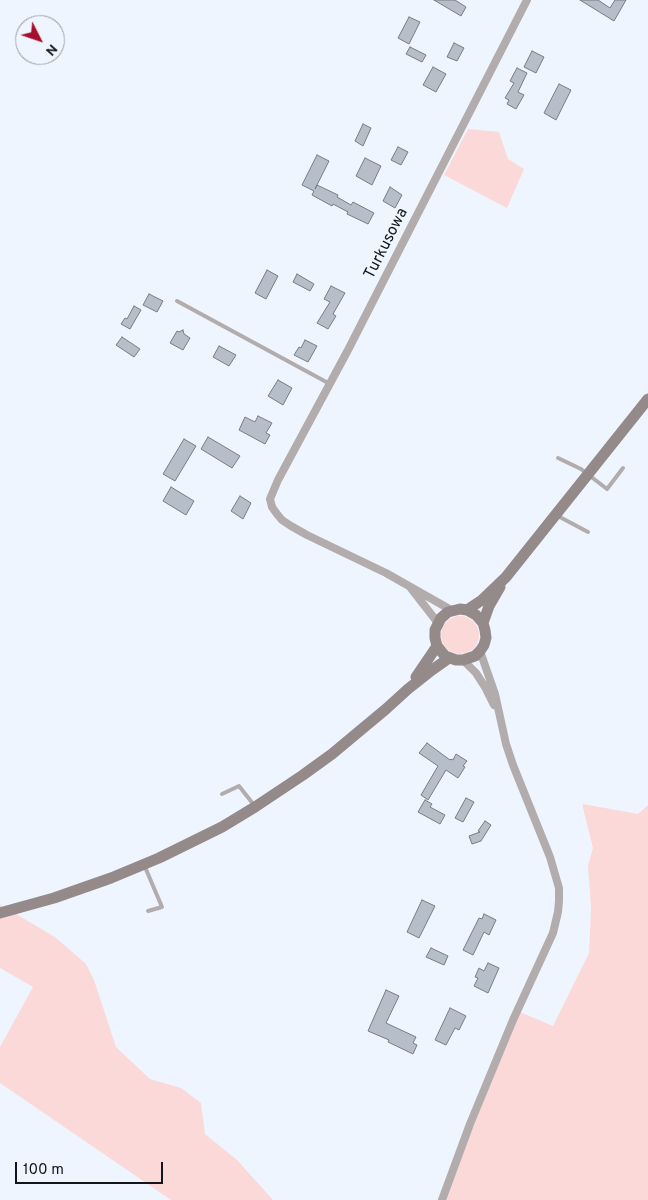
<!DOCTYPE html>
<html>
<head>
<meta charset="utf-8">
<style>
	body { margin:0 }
	#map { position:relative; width:648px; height:1200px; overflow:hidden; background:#eef5fe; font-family:Overpass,sans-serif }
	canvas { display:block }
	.north { position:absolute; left:15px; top:15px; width:50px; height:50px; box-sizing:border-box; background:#eef5fe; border:1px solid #969ba2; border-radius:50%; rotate:131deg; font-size:14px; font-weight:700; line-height:20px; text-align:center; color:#121519 }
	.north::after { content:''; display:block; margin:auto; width:18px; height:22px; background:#a70e2b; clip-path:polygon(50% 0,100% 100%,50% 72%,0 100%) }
	.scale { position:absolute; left:15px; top:1162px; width:148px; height:22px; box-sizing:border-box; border:2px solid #121519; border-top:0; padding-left:6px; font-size:15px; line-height:18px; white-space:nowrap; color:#121519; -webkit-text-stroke:4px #eef5fe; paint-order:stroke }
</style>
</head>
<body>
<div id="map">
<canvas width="648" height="1200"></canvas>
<div class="north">N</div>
<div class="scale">100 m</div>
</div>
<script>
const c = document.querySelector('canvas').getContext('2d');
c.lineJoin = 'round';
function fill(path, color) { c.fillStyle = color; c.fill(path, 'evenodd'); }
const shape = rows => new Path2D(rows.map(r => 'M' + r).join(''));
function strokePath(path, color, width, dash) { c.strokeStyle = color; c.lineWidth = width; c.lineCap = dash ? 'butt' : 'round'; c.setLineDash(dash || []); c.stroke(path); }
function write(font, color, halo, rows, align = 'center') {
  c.font = font + ' Overpass,sans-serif'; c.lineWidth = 4; c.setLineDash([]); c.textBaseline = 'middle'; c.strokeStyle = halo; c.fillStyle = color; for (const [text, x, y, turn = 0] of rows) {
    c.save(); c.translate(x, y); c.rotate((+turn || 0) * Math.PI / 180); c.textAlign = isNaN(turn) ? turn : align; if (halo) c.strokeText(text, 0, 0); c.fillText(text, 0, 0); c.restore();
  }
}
fill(shape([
	[468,129,499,132,508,159,524,169,507,208,444,175],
	'441 635a19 19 0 1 1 38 0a19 19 0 1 1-38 0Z',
	[583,804,638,814,648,805,648,1200,443,1200,520,1012,553,1026,589,953,591,908,588,866,593,848,583,808],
	[0,904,2,907,11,911,55,937,86,964,94,980,116,1047,150,1079,181,1088,201,1103,205,1134,237,1160,273,1200,171,1200,0,1083,0,1047,33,987,0,968]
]), '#fbd9d8');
const building = shape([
	[434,0,455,0,466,7,461,16,434,0],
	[580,0,598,0,610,8,615,0,626,0,614,21,580,0],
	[409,17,420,22,409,44,398,38,409,17],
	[454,43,464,48,457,61,447,57,454,43],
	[410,47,426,55,422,62,406,54,410,47],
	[532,51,544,57,536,73,524,67,532,51],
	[433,67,446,74,436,92,423,85,433,67],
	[517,68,527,73,518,92,524,95,516,109,507,104,509,100,505,98,514,83,510,81,517,68],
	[559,84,571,90,556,120,544,113,559,84],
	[363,124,371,128,363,146,355,141,363,124],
	[398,147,408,152,401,165,391,160,398,147],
	[317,155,329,161,315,189,317,185,338,195,337,197,351,205,353,202,374,213,368,224,347,214,348,212,333,204,332,206,312,195,314,191,302,185,317,155],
	[365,158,381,166,372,185,356,176,365,158],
	[390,187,402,195,395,208,383,201,390,187],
	[267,270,278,276,266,299,255,293,267,270],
	[297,274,314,284,310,291,293,282,297,274],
	[331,286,345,293,333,314,336,316,328,329,317,323,330,302,324,299,331,286],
	[149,294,163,301,157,312,143,305,149,294],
	[134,306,141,310,130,329,121,324,125,318,127,319,134,306],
	[183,330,184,334,190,338,183,350,170,343,177,331,179,332,183,330],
	[122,337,140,349,134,357,116,345,122,337],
	[305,340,317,346,308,362,294,355,299,347,301,348,305,340],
	[219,346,236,355,229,366,213,357,219,346],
	[278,380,292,388,283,405,268,396,278,380],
	[258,416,272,423,266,433,270,435,265,444,239,430,245,417,255,422,258,416],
	[208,437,240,456,232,468,201,449,208,437],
	[184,439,196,446,175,481,163,474,184,439],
	[171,487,194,501,186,515,163,501,171,487],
	[240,496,251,503,243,519,231,511,240,496],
	[427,743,450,760,451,759,453,760,456,754,467,761,463,766,465,767,458,778,446,770,428,800,421,795,438,766,419,753,427,743],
	[466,798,474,802,463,822,455,818,466,798],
	[425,800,432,804,430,807,445,815,440,824,418,812,425,800],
	[485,821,491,825,481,841,472,844,469,836,480,832,478,831,485,821],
	[422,900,435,906,419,938,407,932,422,900],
	[484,914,496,920,489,935,484,932,473,955,463,950,479,918,482,919,484,914],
	[431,948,448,956,444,965,426,957,431,948],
	[488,963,499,968,488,993,474,986,478,978,475,977,479,968,484,971,488,963],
	[386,990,399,996,386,1023,416,1037,413,1043,417,1045,413,1054,388,1042,389,1040,368,1031,386,990],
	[450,1008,466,1016,459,1030,455,1028,446,1045,435,1040,450,1008]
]);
fill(building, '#b5bec9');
strokePath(building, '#757d87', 1);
strokePath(shape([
	[177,301,330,384],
	[558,458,581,469,607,489,623,468],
	[556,515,588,532],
	[222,794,239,786,254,805],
	[145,867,162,907,148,911]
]), '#b3acac', 4);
strokePath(shape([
	[410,587,438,623],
	[453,611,386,573,307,535,291,526,282,520,277,514,272,507,270,499,278,480,348,350,527,0],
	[463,660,476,673,485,687,494,705],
	[442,1200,470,1124,513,1020,553,933,558,912,559,901,559,888,550,857,513,765,506,744,495,694,480,651]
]), '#b3acac', 8);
strokePath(shape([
	[467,610,482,600,506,577,648,399],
	[483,623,476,615,467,610,460,609,448,612,441,618,435,630,435,638,437,646,445,656,456,660,463,660,475,656,480,651,484,645,486,638,485,630,483,623,489,606,500,587],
	[416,677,437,646],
	[0,913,54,898,111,878,159,858,222,827,255,807,303,775,332,754,386,709,408,689,432,670,449,658]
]), '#948a89', 11);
write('16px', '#121519', '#eef5fe', [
	["Turkusowa",387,244,-63]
]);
</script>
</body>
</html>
